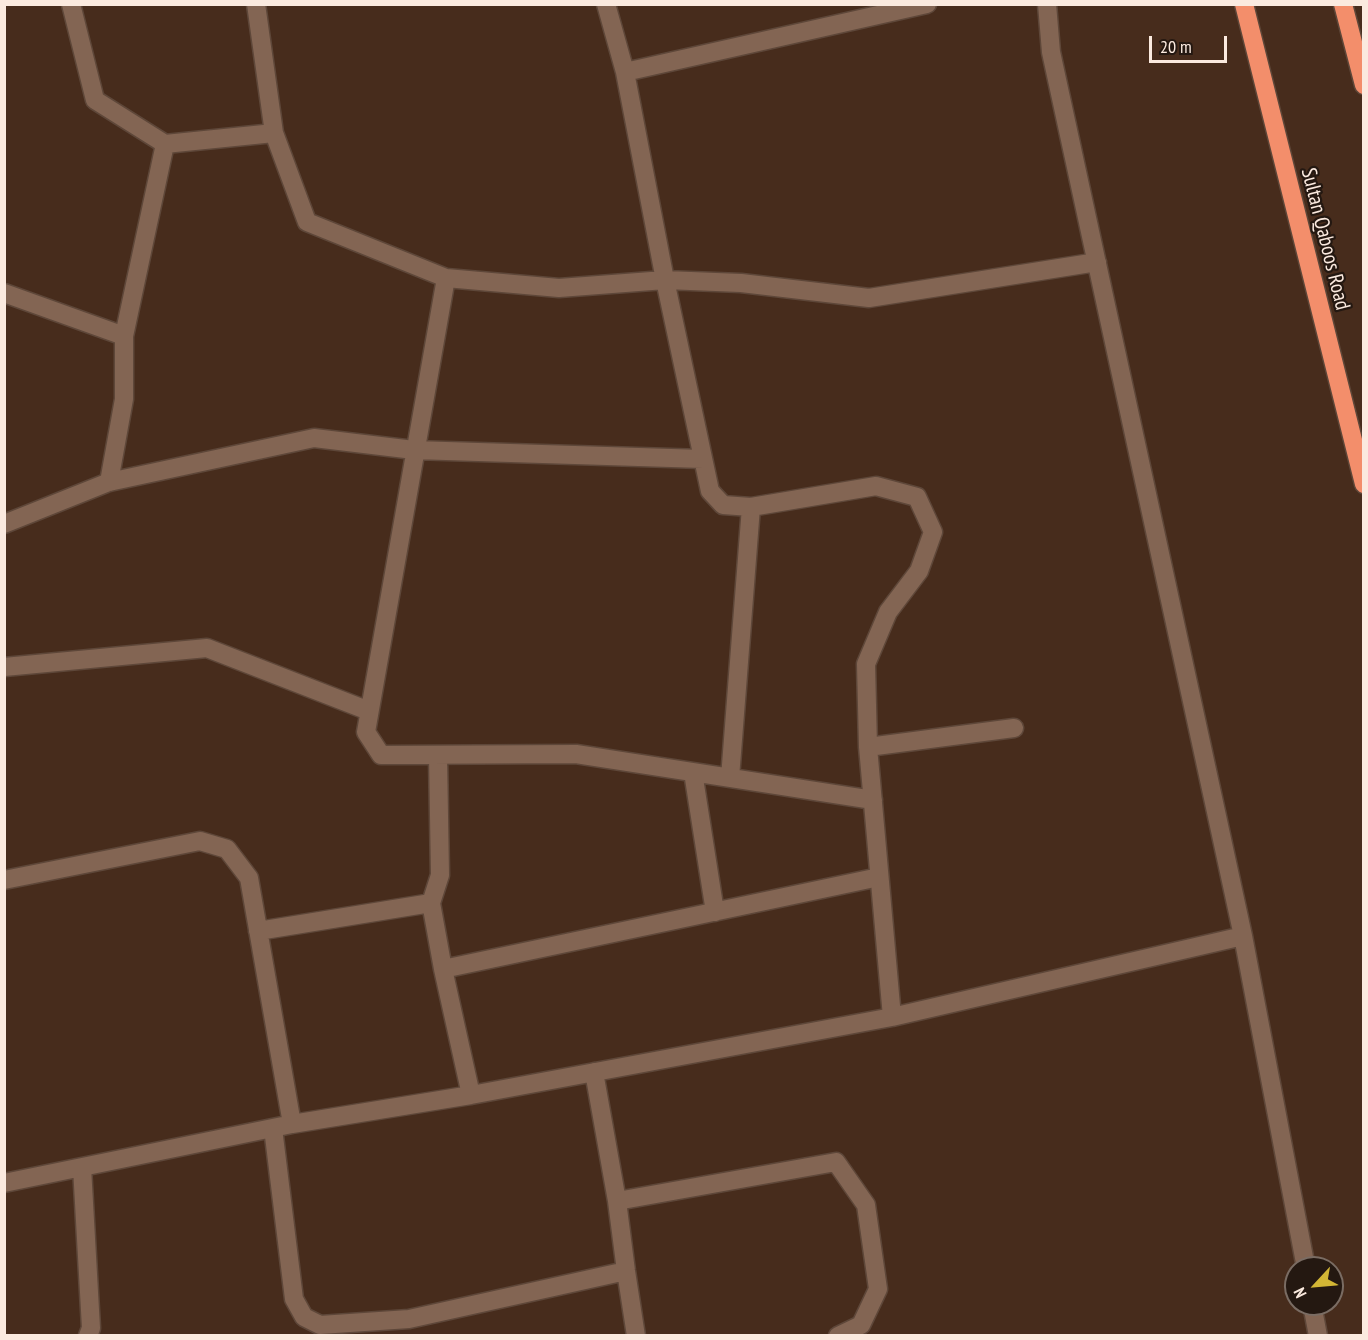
<!DOCTYPE html>
<html>
<head>
<meta charset="utf-8">
<style>
	body { margin:0 }
	#map { position:relative; width:1368px; height:1340px; overflow:hidden; background:#472c1c; font-family:"PT Sans Narrow",sans-serif }
	canvas { display:block }
	.frame { position:absolute; inset:0; border:6px solid #fbeadf; pointer-events:none }
	.north { position:absolute; left:1284px; top:1256px; width:60px; height:60px; box-sizing:border-box; background:#241811; border:2px solid #7a6c63; border-radius:50%; rotate:244deg; font-size:16px; font-weight:700; line-height:24px; text-align:center; color:#fbeadf }
	.north::after { content:''; display:block; margin:auto; width:21px; height:27px; background:#d3b635; clip-path:polygon(50% 0,100% 100%,50% 72%,0 100%) }
	.scale { position:absolute; left:1149px; top:36px; width:78px; height:27px; box-sizing:border-box; border:3px solid #fbeadf; border-top:0; padding-left:8px; font-size:18px; line-height:21px; white-space:nowrap; color:#fbeadf; -webkit-text-stroke:4px #241811; paint-order:stroke }
</style>
</head>
<body>
<div id="map">
<canvas width="1368" height="1340"></canvas>
<div class="frame"></div>
<div class="north">N</div>
<div class="scale">20 m</div>
</div>
<script>
const c = document.querySelector('canvas').getContext('2d');
c.lineJoin = 'round';
const shape = rows => new Path2D(rows.map(r => 'M' + r).join(''));
function strokePath(path, color, width, dash) { c.strokeStyle = color; c.lineWidth = width; c.lineCap = dash ? 'butt' : 'round'; c.setLineDash(dash || []); c.stroke(path); }
function write(font, color, halo, rows, align = 'center') {
  c.font = font + ' "PT Sans Narrow",sans-serif'; c.lineWidth = 4.5; c.setLineDash([]); c.textBaseline = 'middle'; c.strokeStyle = halo; c.fillStyle = color; for (const [text, x, y, turn = 0] of rows) {
    c.save(); c.translate(x, y); c.rotate((+turn || 0) * Math.PI / 180); c.textAlign = isNaN(turn) ? turn : align; if (halo) c.strokeText(text, 0, 0); c.fillText(text, 0, 0); c.restore();
  }
}
const minor = shape([
	[71,4,95,100,165,144,274,133],
	[256,4,274,133,307,222,446,278,559,288,665,280,741,283,869,298,1097,262],
	[606,4,625,72,665,280,710,491,723,505,751,507,876,486,917,497,933,532,919,571,888,612,866,664,868,747,892,1017],
	[1047,4,1051,52,1243,936,1306,1268],
	[625,72,927,4],
	[446,278,366,732,381,755,576,754,873,800],
	[4,293,124,336],
	[109,482,124,399,124,336,165,144],
	[4,524,109,482,314,438,414,450,703,459],
	[4,667,207,648,369,711],
	[868,747,1014,728],
	[693,772,715,912],
	[730,778,751,507],
	[4,880,200,841,227,849,249,878,292,1124],
	[431,903,443,969,471,1095],
	[258,931,431,903,440,875,438,756],
	[443,969,879,877],
	[594,1072,617,1201,626,1271,636,1336],
	[273,1128,294,1299,304,1317,320,1325,409,1319,626,1271],
	[82,1167,91,1328,88,1336],
	[4,1183,292,1124,471,1095,892,1017,1243,936],
	[617,1201,836,1162,866,1205,878,1289,861,1325,838,1336],
	[1312,1304,1318,1336]
]);
const highway = shape([
	[1244,4,1364,484],
	[1343,4,1364,85]
]);
strokePath(minor, '#5e4739', 21);
strokePath(highway, '#5e4739', 21);
strokePath(minor, '#836553', 18);
strokePath(highway, '#f38e6b', 18);
write('21px', '#fbeadf', '#241811', [
	["Sultan Qaboos Road",1325,239,76]
]);
</script>
</body>
</html>
